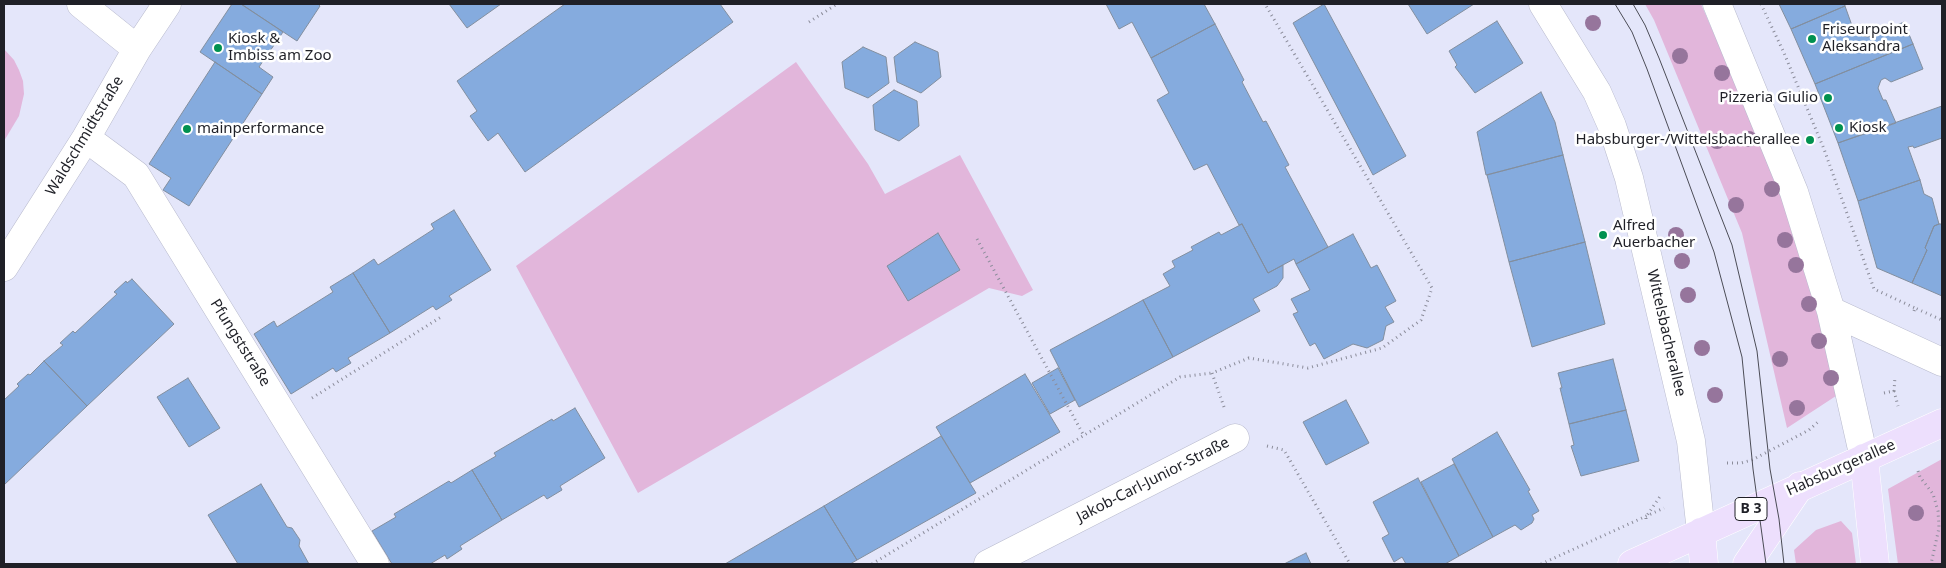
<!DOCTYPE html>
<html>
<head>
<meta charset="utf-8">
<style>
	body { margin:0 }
	#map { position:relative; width:1946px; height:568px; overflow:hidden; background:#e4e6fa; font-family:"Noto Sans",sans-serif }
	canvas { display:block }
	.frame { position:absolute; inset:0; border:5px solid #1f2027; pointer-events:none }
</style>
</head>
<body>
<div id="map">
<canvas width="1946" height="568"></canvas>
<div class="frame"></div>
</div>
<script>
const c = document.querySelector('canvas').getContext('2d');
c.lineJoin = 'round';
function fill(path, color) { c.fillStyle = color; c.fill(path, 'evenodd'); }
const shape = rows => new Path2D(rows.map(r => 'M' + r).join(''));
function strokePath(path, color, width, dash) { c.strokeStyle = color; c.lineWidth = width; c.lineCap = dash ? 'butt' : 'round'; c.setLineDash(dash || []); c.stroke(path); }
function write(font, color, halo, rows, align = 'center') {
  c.font = font + ' "Noto Sans",sans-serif'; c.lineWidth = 5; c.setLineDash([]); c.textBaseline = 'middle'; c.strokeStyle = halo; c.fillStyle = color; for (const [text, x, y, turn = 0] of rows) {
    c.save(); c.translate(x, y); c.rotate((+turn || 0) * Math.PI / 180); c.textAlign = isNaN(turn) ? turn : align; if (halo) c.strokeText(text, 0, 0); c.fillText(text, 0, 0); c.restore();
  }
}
fill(shape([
	[1645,4,1701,4,1785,197,1842,392,1787,428,1742,233,1654,20],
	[4,49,14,60,19,70,23,81,24,94,19,116,4,141],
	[796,62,868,164,885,194,960,155,1033,290,1022,296,989,288,638,493,516,266],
	[1942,459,1942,564,1898,564,1888,489],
	[1841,521,1852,533,1856,564,1796,564,1794,550,1816,530]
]), '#e2b6db');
const building = shape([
	[232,4,241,4,283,32,259,67,273,77,262,94,200,52,232,4],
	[241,4,318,4,320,6,297,41,241,4],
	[449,4,501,4,467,28,449,4],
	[565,4,720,4,733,22,525,172,498,133,488,141,470,116,477,111,457,81,565,4],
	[1106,4,1204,4,1215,24,1151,58,1132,22,1119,29,1106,4],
	[1324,4,1406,156,1373,175,1293,23,1324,4],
	[1408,4,1474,4,1427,34,1408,4],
	[1779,4,1844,4,1845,6,1791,29,1779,4],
	[1845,6,1855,34,1868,37,1904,22,1913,44,1815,84,1791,29,1845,6],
	[1497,21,1523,63,1475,93,1455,67,1457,65,1449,51,1497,21],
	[1215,24,1244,80,1242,82,1263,122,1266,121,1289,165,1285,167,1328,247,1296,264,1294,259,1268,273,1242,224,1239,225,1207,164,1194,170,1157,100,1169,93,1151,58,1215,24],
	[915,42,938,52,941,77,921,93,897,82,894,57,915,42],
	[1913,44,1923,69,1891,82,1885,78,1881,80,1878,88,1883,100,1886,100,1896,123,1838,143,1815,84,1913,44],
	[863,47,886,57,889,83,868,98,845,88,842,62,863,47],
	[215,62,262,94,189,206,163,190,171,178,149,164,215,62],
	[894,90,917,101,919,126,899,141,875,130,873,105,894,90],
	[1541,92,1555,122,1563,155,1486,175,1477,132,1541,92],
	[1942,106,1942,138,1914,148,1913,146,1908,147,1920,180,1858,201,1838,143,1942,106],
	[1563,155,1585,242,1509,262,1487,175,1563,155],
	[1920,180,1924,194,1932,198,1939,224,1934,226,1925,248,1927,250,1912,283,1877,268,1858,201,1920,180],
	[454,210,491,270,449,296,452,300,436,310,433,306,390,333,353,273,374,259,378,265,434,229,431,224,454,210],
	[1242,224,1268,273,1283,265,1283,278,1277,286,1253,299,1260,311,1173,357,1143,300,1170,286,1163,274,1175,267,1172,261,1193,250,1191,247,1219,232,1221,235,1242,224],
	[1939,224,1942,224,1942,296,1912,283,1927,250,1925,248,1934,226,1939,224],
	[938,233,960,270,908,301,887,266,938,233],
	[1353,234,1371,268,1377,265,1396,301,1385,307,1394,322,1386,326,1383,340,1367,348,1353,344,1324,359,1315,343,1310,346,1293,314,1298,312,1291,299,1310,290,1296,264,1353,234],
	[1585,242,1605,324,1532,347,1509,262,1585,242],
	[353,273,390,333,348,358,351,363,336,372,333,368,291,394,254,334,274,321,277,327,333,292,330,287,353,273],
	[132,279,174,324,87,406,44,361,63,345,60,343,73,331,75,333,117,294,114,292,126,281,127,283,132,279],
	[1143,300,1173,357,1079,407,1050,350,1143,300],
	[1613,359,1626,410,1569,424,1560,388,1562,388,1558,373,1613,359],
	[44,361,87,406,4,485,4,400,19,386,17,384,28,374,30,375,44,361],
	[1058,368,1075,400,1050,414,1032,383,1058,368],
	[1025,374,1060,432,970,483,936,427,1025,374],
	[188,378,220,428,189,447,157,397,188,378],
	[1346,400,1369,443,1326,465,1303,422,1346,400],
	[575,408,605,458,560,486,562,490,547,499,544,495,502,520,472,470,496,456,494,453,552,419,553,421,575,408],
	[1626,410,1639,461,1581,476,1571,446,1574,445,1569,424,1626,410],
	[1497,432,1530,490,1528,491,1539,511,1532,515,1534,519,1532,523,1521,530,1515,525,1493,537,1452,459,1497,432],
	[941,436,976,493,857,560,824,506,941,436],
	[1454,464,1493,537,1459,556,1421,482,1454,464],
	[472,470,502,520,460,546,462,549,447,559,445,555,430,564,392,564,372,531,396,517,394,514,449,481,451,483,472,470],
	[1418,478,1459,556,1445,564,1406,564,1402,557,1394,562,1382,538,1389,534,1373,502,1418,478],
	[261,484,287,527,292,528,300,540,299,546,309,564,238,564,208,515,261,484],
	[824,506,857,560,850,564,725,564,824,506],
	[1306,553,1311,564,1284,564,1306,553]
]);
fill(building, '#85abde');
strokePath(building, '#828e9e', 1);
const minor = shape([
	[81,4,137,49],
	[1543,4,1597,92,1612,126,1629,178,1691,441,1701,532],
	[1717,4,1794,192,1831,311,1864,458],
	[86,138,136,175,375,564],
	[4,267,86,138,137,49,167,4],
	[1831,311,1942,362],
	[988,564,1235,438]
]);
const major = shape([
	[1864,458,1875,564],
	[1701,532,1704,564],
	[1632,564,1942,423],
	[1747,564,1800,486]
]);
strokePath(minor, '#b8bacd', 29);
strokePath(major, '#fff', 29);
strokePath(shape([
	[1761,4,1784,53,1824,149,1874,289,1915,308],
	[809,22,837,4],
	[977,239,1084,436],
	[1914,311,1915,308,1942,320],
	[1894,391,1898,406],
	[1884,393,1894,391,1895,377],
	[312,398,441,317],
	[1224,407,1212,373,1249,358,1308,368,1382,348,1421,320,1432,288,1265,4],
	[1267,446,1284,450,1350,564],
	[1727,463,1741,463,1752,460,1809,430,1819,421],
	[1918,471,1920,477,1933,494,1938,511,1939,528,1931,564],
	[1646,519,1646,517,1661,495],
	[872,564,1180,377,1212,373],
	[1541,564,1664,508]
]), '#8b8c9a', 3, [1, 4]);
strokePath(minor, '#fff', 28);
strokePath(major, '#eddffd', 28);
strokePath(shape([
	[1615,4,1632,32,1647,69,1714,252,1742,357,1753,469,1766,564],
	[1633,4,1645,25,1659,58,1732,245,1757,351,1770,469,1779,519,1784,564]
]), '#4b4c56', 1);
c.fillStyle = '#96759c';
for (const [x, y] of [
	[1593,23],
	[1680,56],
	[1722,73],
	[1749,139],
	[1717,141],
	[1772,189],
	[1736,205],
	[1676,235],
	[1785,240],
	[1682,261],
	[1796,265],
	[1688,295],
	[1809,304],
	[1819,341],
	[1702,348],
	[1780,359],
	[1831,378],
	[1715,395],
	[1797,408],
	[1916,513]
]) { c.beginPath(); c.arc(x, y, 8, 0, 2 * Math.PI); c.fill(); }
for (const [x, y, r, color] of [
	[1812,39,5,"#019150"],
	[218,48,5,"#019150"],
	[1828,98,5,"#019150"],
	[1839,128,5,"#019150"],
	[187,129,5,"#019150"],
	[1810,140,5,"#019150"],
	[1603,235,5,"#019150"]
]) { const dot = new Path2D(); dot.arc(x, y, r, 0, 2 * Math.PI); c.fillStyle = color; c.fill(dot); strokePath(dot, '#fff', 2); }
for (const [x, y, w] of [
	[1751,509,32]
]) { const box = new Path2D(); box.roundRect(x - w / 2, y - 11.5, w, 23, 4); c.fillStyle = '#fff'; c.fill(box); strokePath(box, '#1f2027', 1); }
write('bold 14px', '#1f2027', null, [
	["B 3",1751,509]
]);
write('15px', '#1f2027', '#fff', [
	["Friseurpoint",1822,30],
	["Aleksandra",1822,47],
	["Kiosk &",228,39],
	["Imbiss am Zoo",228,56],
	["Pizzeria Giulio",1818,98,"right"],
	["Kiosk",1849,128],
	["mainperformance",197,129],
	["Habsburger-/Wittelsbacherallee",1800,140,"right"],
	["Alfred",1613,226],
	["Auerbacher",1613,243]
], 'left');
write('15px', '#1f2027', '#fff', [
	["Waldschmidtstraße",85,136,-59],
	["Wittelsbacherallee",1666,333,77],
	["Pfungststraße",240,343,58],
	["Habsburgerallee",1841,468,-24],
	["Jakob-Carl-Junior-Straße",1153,480,-27]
]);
</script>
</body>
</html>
